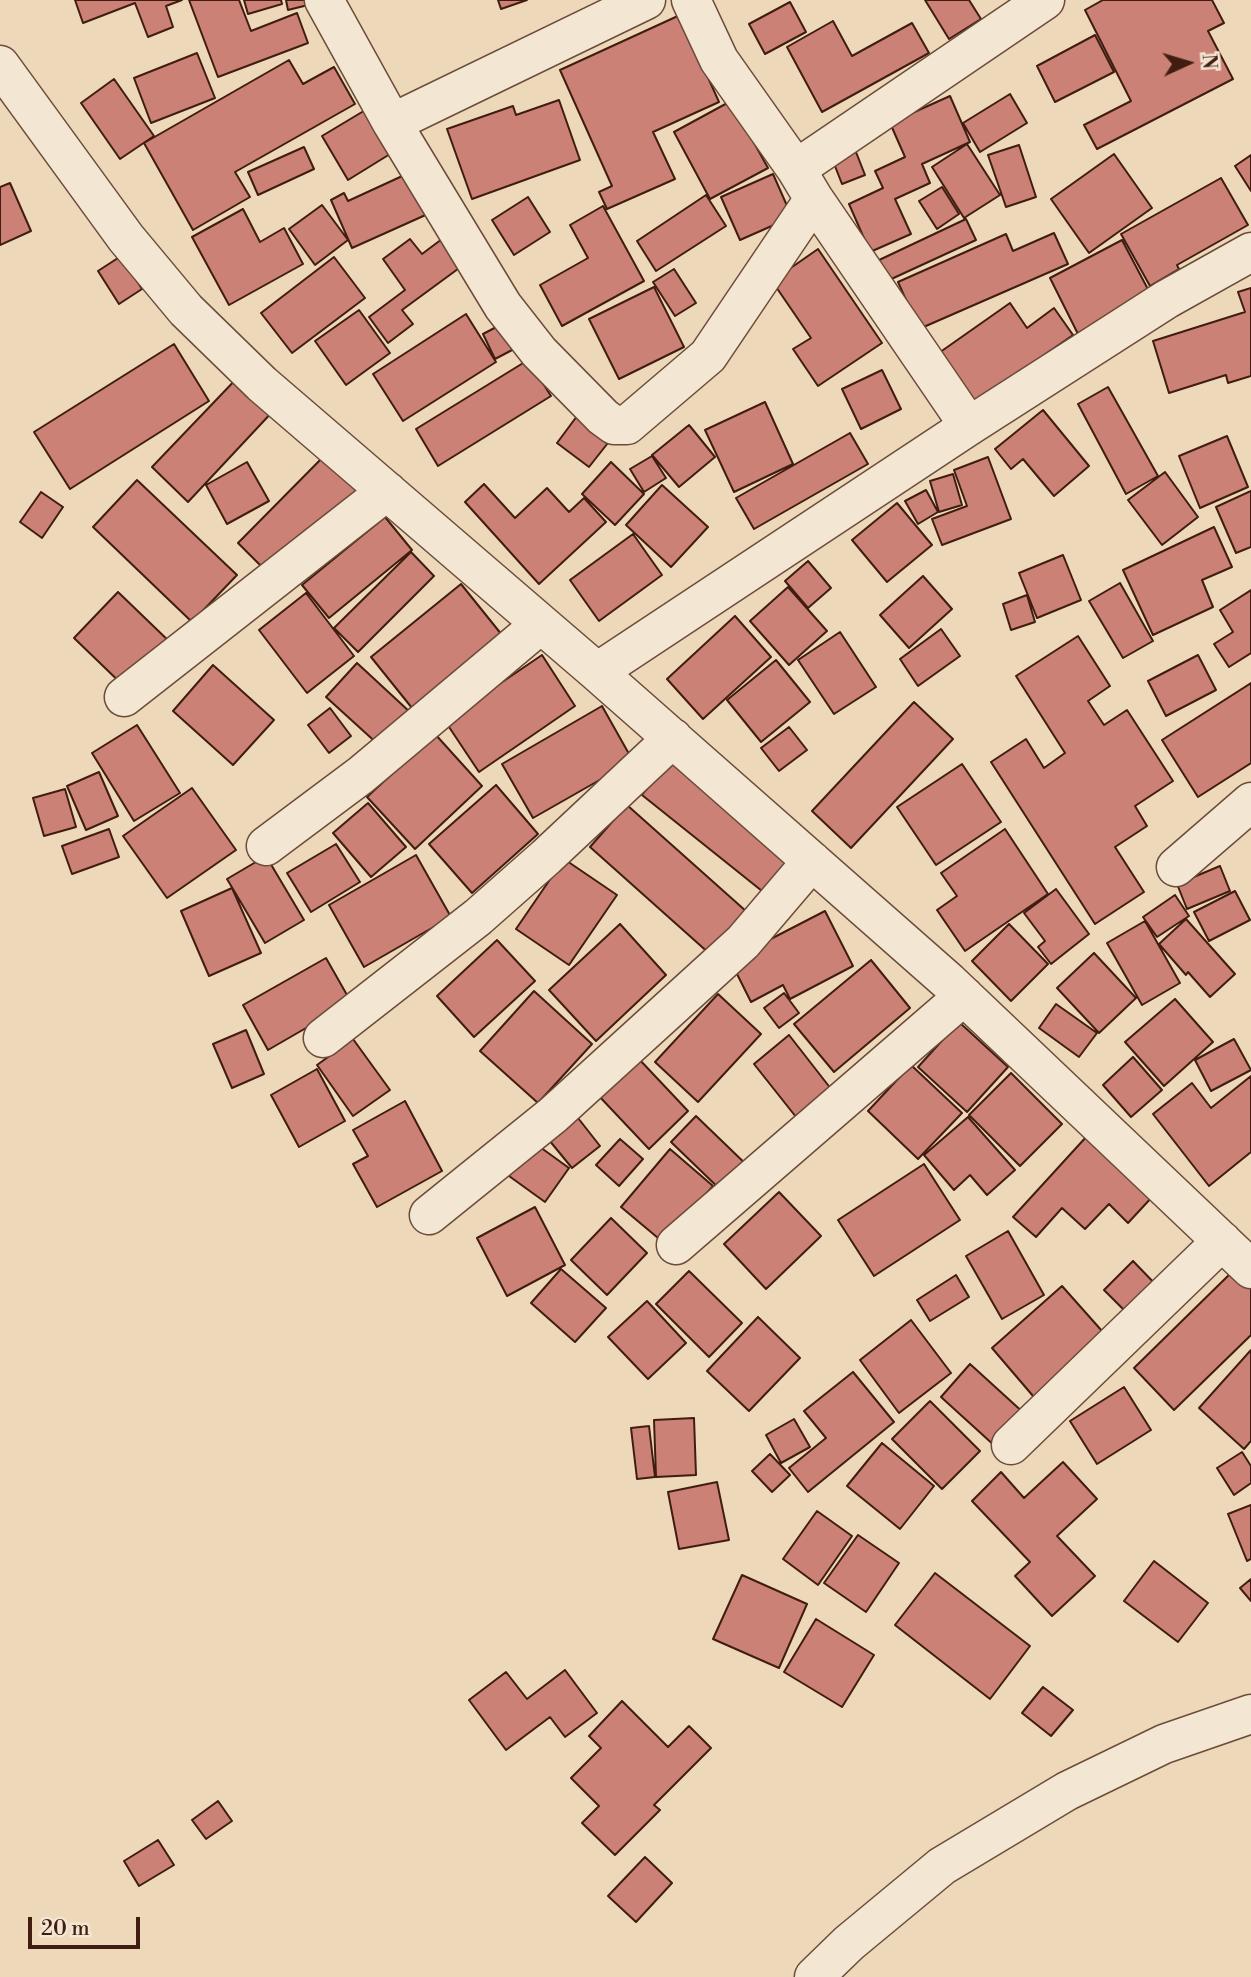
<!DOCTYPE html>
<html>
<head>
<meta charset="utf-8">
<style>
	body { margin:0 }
	#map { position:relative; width:1251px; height:1977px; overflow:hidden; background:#edd8ba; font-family:"Libre Bodoni",serif }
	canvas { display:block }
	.north { position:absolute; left:1153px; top:28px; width:70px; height:70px; -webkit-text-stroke:5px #f3e6d2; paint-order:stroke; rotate:86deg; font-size:19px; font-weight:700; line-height:28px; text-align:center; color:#401d10 }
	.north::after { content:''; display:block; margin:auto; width:24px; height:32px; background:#401d10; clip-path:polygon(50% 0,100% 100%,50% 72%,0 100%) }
	.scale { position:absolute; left:28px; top:1917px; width:112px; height:32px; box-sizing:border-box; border:4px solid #401d10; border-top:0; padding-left:9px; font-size:21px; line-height:24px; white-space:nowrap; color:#401d10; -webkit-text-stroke:5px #f3e6d2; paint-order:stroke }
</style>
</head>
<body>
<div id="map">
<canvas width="1251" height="1977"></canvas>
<div class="north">N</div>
<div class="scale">20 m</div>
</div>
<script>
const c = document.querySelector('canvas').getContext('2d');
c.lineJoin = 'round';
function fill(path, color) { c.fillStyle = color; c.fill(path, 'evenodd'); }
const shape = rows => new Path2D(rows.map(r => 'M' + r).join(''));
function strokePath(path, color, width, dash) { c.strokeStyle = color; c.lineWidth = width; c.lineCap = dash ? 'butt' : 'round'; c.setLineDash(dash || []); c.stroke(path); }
const building = shape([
	[75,0,182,0,166,6,173,27,148,37,135,3,83,23,75,0],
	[189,0,239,0,251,31,297,13,308,43,218,77,189,0],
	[244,0,281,0,282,4,248,14,244,0],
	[286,0,312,0,312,4,288,10,286,0],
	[498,0,527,0,501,9,498,0],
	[925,0,969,0,981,19,949,39,925,0],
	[1103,0,1212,0,1224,23,1208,31,1233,79,1097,149,1084,125,1131,101,1085,10,1103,0],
	[790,2,806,32,765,54,749,24,790,2],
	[680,15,719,102,653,132,675,179,607,209,599,192,612,186,560,70,680,15],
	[833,21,852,56,912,23,929,53,822,112,787,47,833,21],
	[1095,35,1114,72,1055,102,1037,66,1095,35],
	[197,53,215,98,151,123,134,78,197,53],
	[289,60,303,84,334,67,355,104,235,172,250,197,193,230,144,143,289,60],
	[114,79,154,136,120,159,81,103,114,79],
	[1010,94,1027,123,980,152,963,123,1010,94],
	[950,96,970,142,922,164,930,183,895,199,911,234,870,252,849,204,883,188,875,171,905,157,890,123,950,96],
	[559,100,580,160,472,199,447,129,513,106,516,115,559,100],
	[731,101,768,168,710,199,674,132,731,101],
	[377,103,403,146,348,180,322,136,377,103],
	[967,144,1000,195,964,218,932,167,967,144],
	[1019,145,1036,197,1006,207,988,155,1019,145],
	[304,147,314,169,258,195,248,172,304,147],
	[856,152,865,175,842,184,833,161,856,152],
	[1114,154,1152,208,1089,253,1051,199,1114,154],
	[1251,155,1251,191,1235,166,1251,155],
	[411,172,430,213,352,248,331,200,344,193,348,201,411,172],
	[773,174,792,217,740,240,721,197,773,174],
	[1221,178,1248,225,1177,265,1179,269,1150,286,1121,234,1221,178],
	[10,183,31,231,0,245,0,187,10,183],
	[942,187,959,214,937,229,919,201,942,187],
	[706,195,726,226,656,271,637,241,706,195],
	[528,197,550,232,514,255,492,220,528,197],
	[322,205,348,240,315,265,289,229,322,205],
	[603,206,644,281,562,326,540,285,588,258,570,225,603,206],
	[243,209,260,242,284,228,303,264,229,305,192,237,243,209],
	[966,219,976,240,887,281,877,261,966,219],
	[1054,233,1068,264,919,329,898,282,1006,234,1013,251,1054,233],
	[410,239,422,254,442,239,462,266,402,310,413,324,388,343,369,317,405,290,383,259,410,239],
	[1122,240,1151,295,1078,334,1050,278,1122,240],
	[818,249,882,343,818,386,793,349,811,338,772,281,818,249],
	[121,256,142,289,119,304,98,271,121,256],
	[334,257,365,298,292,353,261,313,334,257],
	[674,269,696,303,675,316,653,282,674,269],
	[654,287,684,347,619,379,589,319,654,287],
	[1251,288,1251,376,1228,383,1226,375,1169,393,1153,341,1245,312,1238,292,1251,288],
	[1010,303,1027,328,1054,308,1073,335,971,406,936,355,1010,303],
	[359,310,390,353,346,385,315,341,359,310],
	[466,314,496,362,403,421,373,374,466,314],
	[502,324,514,349,495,359,483,334,502,324],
	[174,344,209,401,70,489,34,432,174,344],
	[528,360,551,396,438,466,416,429,528,360],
	[882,370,901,409,861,429,842,389,882,370],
	[240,375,275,409,188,502,152,467,240,375],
	[1108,387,1158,476,1126,494,1078,404,1108,387],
	[765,402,793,464,734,492,705,430,765,402],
	[583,408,615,434,589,467,557,443,583,408],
	[1043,410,1089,466,1054,496,1023,459,1011,469,995,449,1043,410],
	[689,425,715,457,679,487,652,455,689,425],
	[850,433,868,464,754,529,736,498,850,433],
	[1227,436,1248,487,1200,508,1179,456,1227,436],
	[328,452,362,487,272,577,238,543,328,452],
	[652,456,666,478,644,492,630,469,652,456],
	[988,457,1011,519,942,545,932,519,967,506,954,470,988,457],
	[247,462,269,501,227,524,206,485,247,462],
	[611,462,644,494,615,525,582,494,611,462],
	[1165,472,1198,517,1162,545,1128,500,1165,472],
	[953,474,962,505,939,512,930,481,953,474],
	[137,480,237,575,192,622,93,527,137,480],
	[484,484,515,518,547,488,569,512,584,498,606,522,539,584,465,502,484,484],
	[662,485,708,527,671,567,626,525,662,485],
	[926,490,938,512,918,524,905,501,926,490],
	[1251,491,1251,547,1236,553,1216,507,1251,491],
	[41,492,63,507,42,538,20,522,41,492],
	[897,503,932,545,887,582,852,540,897,503],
	[385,517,412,550,329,618,302,585,385,517],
	[1214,527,1232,567,1202,580,1213,607,1153,635,1123,570,1214,527],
	[633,534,662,575,599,621,570,580,633,534],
	[411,552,434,576,358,652,334,628,411,552],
	[1063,555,1081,600,1037,618,1019,573,1063,555],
	[808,561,831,588,808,608,785,581,808,561],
	[923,576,952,609,909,648,880,615,923,576],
	[1120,583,1153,641,1123,658,1089,601,1120,583],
	[461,584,502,635,412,708,371,657,461,584],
	[788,587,827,631,789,665,750,621,788,587],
	[1251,590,1251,653,1229,667,1214,644,1233,632,1220,610,1251,590],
	[118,592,174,646,130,692,74,638,118,592],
	[306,593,354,656,307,693,259,630,306,593],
	[1027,595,1035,622,1011,630,1003,604,1027,595],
	[735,616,771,657,703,719,667,679,735,616],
	[941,629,960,656,918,686,900,659,941,629],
	[840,632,876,687,834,714,798,660,840,632],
	[1078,636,1110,686,1088,701,1104,725,1127,710,1173,781,1135,806,1147,826,1115,847,1144,892,1095,924,991,762,1026,739,1044,768,1065,753,1016,676,1078,636],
	[542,655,575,706,479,772,445,721,542,655],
	[1198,655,1216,690,1166,716,1148,681,1198,655],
	[776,660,810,702,761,742,727,700,776,660],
	[357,663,411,713,381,747,326,697,357,663],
	[213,665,274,720,233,765,173,711,213,665],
	[1251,683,1251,763,1198,797,1162,740,1251,683],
	[914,702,953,739,851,848,812,811,914,702],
	[602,706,633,761,533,818,502,764,602,706],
	[330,708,351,736,329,753,308,725,330,708],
	[137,725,180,793,134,821,92,753,137,725],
	[789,727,807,750,779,771,761,748,789,727],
	[435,734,482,786,415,849,367,797,435,734],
	[669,761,799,865,772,899,642,795,669,761],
	[962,764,1001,822,936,865,897,807,962,764],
	[99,772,118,816,86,830,67,786,99,772],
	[496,785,538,834,472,893,429,844,496,785],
	[192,788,236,850,167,898,123,836,192,788],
	[65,789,76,827,44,836,33,798,65,789],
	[368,803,406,847,371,877,333,833,368,803],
	[627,805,747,912,711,955,590,847,627,805],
	[109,829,119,857,72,874,62,846,109,829],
	[1005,829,1048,894,965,951,937,910,957,896,941,873,1005,829],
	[336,844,360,882,311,912,287,873,336,844],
	[416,855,451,917,364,967,329,905,416,855],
	[266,856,304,920,265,943,227,879,266,856],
	[564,859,617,895,569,965,516,929,564,859],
	[1220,866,1230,891,1187,909,1177,884,1220,866],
	[232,888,261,953,209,976,181,911,232,888],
	[1056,889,1089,934,1051,964,1038,947,1045,941,1024,913,1056,889],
	[1235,891,1250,920,1209,941,1194,912,1235,891],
	[1175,895,1189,916,1157,937,1143,917,1175,895],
	[825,911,853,966,790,999,783,985,751,1002,730,960,825,911],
	[1186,919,1235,974,1210,997,1188,972,1186,975,1159,944,1186,919],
	[1145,921,1180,983,1142,1005,1107,943,1145,921],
	[620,924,666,975,596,1041,549,990,620,924],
	[1009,924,1048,964,1011,1001,972,961,1009,924],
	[497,940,535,981,474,1037,437,996,497,940],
	[1094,953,1136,998,1099,1033,1057,988,1094,953],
	[326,958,351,1002,268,1050,243,1005,326,958],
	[871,960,910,1008,834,1072,794,1024,871,960],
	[534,991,592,1044,538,1103,480,1051,534,991],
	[784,993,799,1013,779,1028,764,1008,784,993],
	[718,994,761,1034,698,1102,655,1062,718,994],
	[1175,999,1213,1042,1164,1086,1125,1042,1175,999],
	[1056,1004,1097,1033,1079,1057,1039,1028,1056,1004],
	[959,1022,1008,1067,967,1112,918,1067,959,1022],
	[246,1030,264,1074,232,1088,213,1044,246,1030],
	[789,1035,835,1094,800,1122,754,1064,789,1035],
	[353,1039,390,1090,353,1116,317,1065,353,1039],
	[1234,1039,1251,1070,1211,1091,1195,1060,1234,1039],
	[1133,1057,1162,1090,1131,1117,1103,1085,1133,1057],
	[638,1058,688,1111,649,1149,598,1095,638,1058],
	[911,1065,962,1113,918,1159,868,1111,911,1065],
	[317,1069,345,1121,299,1147,271,1095,317,1069],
	[1011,1073,1062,1124,1020,1166,969,1115,1011,1073],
	[1251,1076,1251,1152,1209,1186,1153,1114,1192,1083,1211,1108,1251,1076],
	[405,1101,442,1171,377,1207,353,1164,368,1156,353,1130,405,1101],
	[696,1116,753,1171,728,1197,671,1142,696,1116],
	[968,1117,1015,1170,987,1195,970,1175,954,1190,924,1155,968,1117],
	[578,1118,600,1146,572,1168,549,1140,578,1118],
	[1087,1136,1153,1196,1128,1223,1109,1204,1085,1229,1062,1208,1036,1237,1013,1217,1087,1136],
	[620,1139,643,1159,619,1186,596,1165,620,1139],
	[533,1142,569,1168,545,1202,509,1176,533,1142],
	[670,1149,713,1186,664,1243,621,1207,670,1149],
	[924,1164,960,1220,874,1276,838,1220,924,1164],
	[779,1192,821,1236,766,1289,724,1244,779,1192],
	[535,1207,565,1265,507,1296,477,1238,535,1207],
	[611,1218,647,1253,607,1295,571,1260,611,1218],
	[1008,1231,1044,1295,1002,1319,966,1256,1008,1231],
	[1133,1261,1161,1290,1132,1318,1104,1290,1133,1261],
	[561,1269,606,1308,575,1342,531,1303,561,1269],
	[1235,1269,1251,1285,1251,1335,1174,1410,1134,1368,1235,1269],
	[689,1271,742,1323,709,1357,656,1304,689,1271],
	[956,1275,969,1297,930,1321,917,1300,956,1275],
	[1062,1286,1110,1340,1039,1403,992,1348,1062,1286],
	[647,1301,686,1343,648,1379,608,1337,647,1301],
	[758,1317,800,1358,749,1411,707,1371,758,1317],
	[911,1320,951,1373,899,1413,860,1360,911,1320],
	[1251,1350,1251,1441,1244,1449,1199,1408,1251,1350],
	[970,1364,1026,1415,996,1447,941,1397,970,1364],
	[853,1372,894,1422,808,1492,789,1468,826,1438,804,1411,853,1372],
	[1124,1387,1151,1430,1097,1464,1070,1421,1124,1387],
	[930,1401,980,1451,942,1489,892,1439,930,1401],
	[694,1418,696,1475,656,1477,654,1420,694,1418],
	[794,1419,810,1447,781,1463,766,1435,794,1419],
	[649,1426,655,1477,637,1479,631,1428,649,1426],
	[882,1443,934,1486,900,1529,847,1486,882,1443],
	[1242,1452,1251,1466,1251,1483,1234,1495,1217,1468,1242,1452],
	[770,1454,790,1475,772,1492,752,1471,770,1454],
	[1063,1462,1097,1499,1057,1536,1095,1576,1052,1616,1015,1576,1030,1562,972,1501,1001,1472,1024,1498,1063,1462],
	[717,1482,729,1540,679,1549,668,1492,717,1482],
	[1251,1505,1251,1559,1247,1561,1228,1514,1251,1505],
	[817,1511,852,1536,818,1585,783,1559,817,1511],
	[858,1535,899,1563,866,1612,824,1583,858,1535],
	[1154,1561,1208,1603,1178,1642,1124,1601,1154,1561],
	[935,1573,1030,1646,990,1699,895,1625,935,1573],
	[742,1575,807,1604,779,1668,713,1639,742,1575],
	[1251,1579,1251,1601,1240,1588,1251,1579],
	[816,1619,874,1655,842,1707,784,1672,816,1619],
	[565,1670,597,1713,565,1737,550,1717,506,1750,469,1700,506,1672,527,1699,565,1670],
	[1043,1687,1073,1710,1051,1736,1022,1713,1043,1687],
	[622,1701,668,1747,689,1726,711,1748,654,1805,660,1810,615,1855,582,1823,599,1806,571,1778,601,1748,589,1736,622,1701],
	[218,1801,232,1821,206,1839,192,1820,218,1801],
	[158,1840,174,1865,139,1886,124,1861,158,1840],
	[645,1857,672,1883,636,1922,608,1896,645,1857]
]);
fill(building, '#cc8177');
strokePath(building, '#401d10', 2);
const street = shape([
	[324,0,392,123,503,306,539,352,603,417,614,425,627,425,708,356,814,199],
	[691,0,719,60,796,169,814,199,969,426],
	[0,65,126,238,186,310,262,384,597,672,949,982,1251,1269],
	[392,123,646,0],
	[796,169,1045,0],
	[597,672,969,426,1167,299,1251,252],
	[124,697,387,491],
	[266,846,361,775,541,624],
	[1176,867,1251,802],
	[323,1038,478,917,546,857,673,738],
	[429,1215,553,1115,743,942,812,861],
	[676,1245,964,996],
	[1011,1445,1222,1241],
	[814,1977,849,1943,942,1866,1067,1791,1164,1744,1251,1714]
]);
strokePath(street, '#6b4c3a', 41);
strokePath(street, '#f3e6d2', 38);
</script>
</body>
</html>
